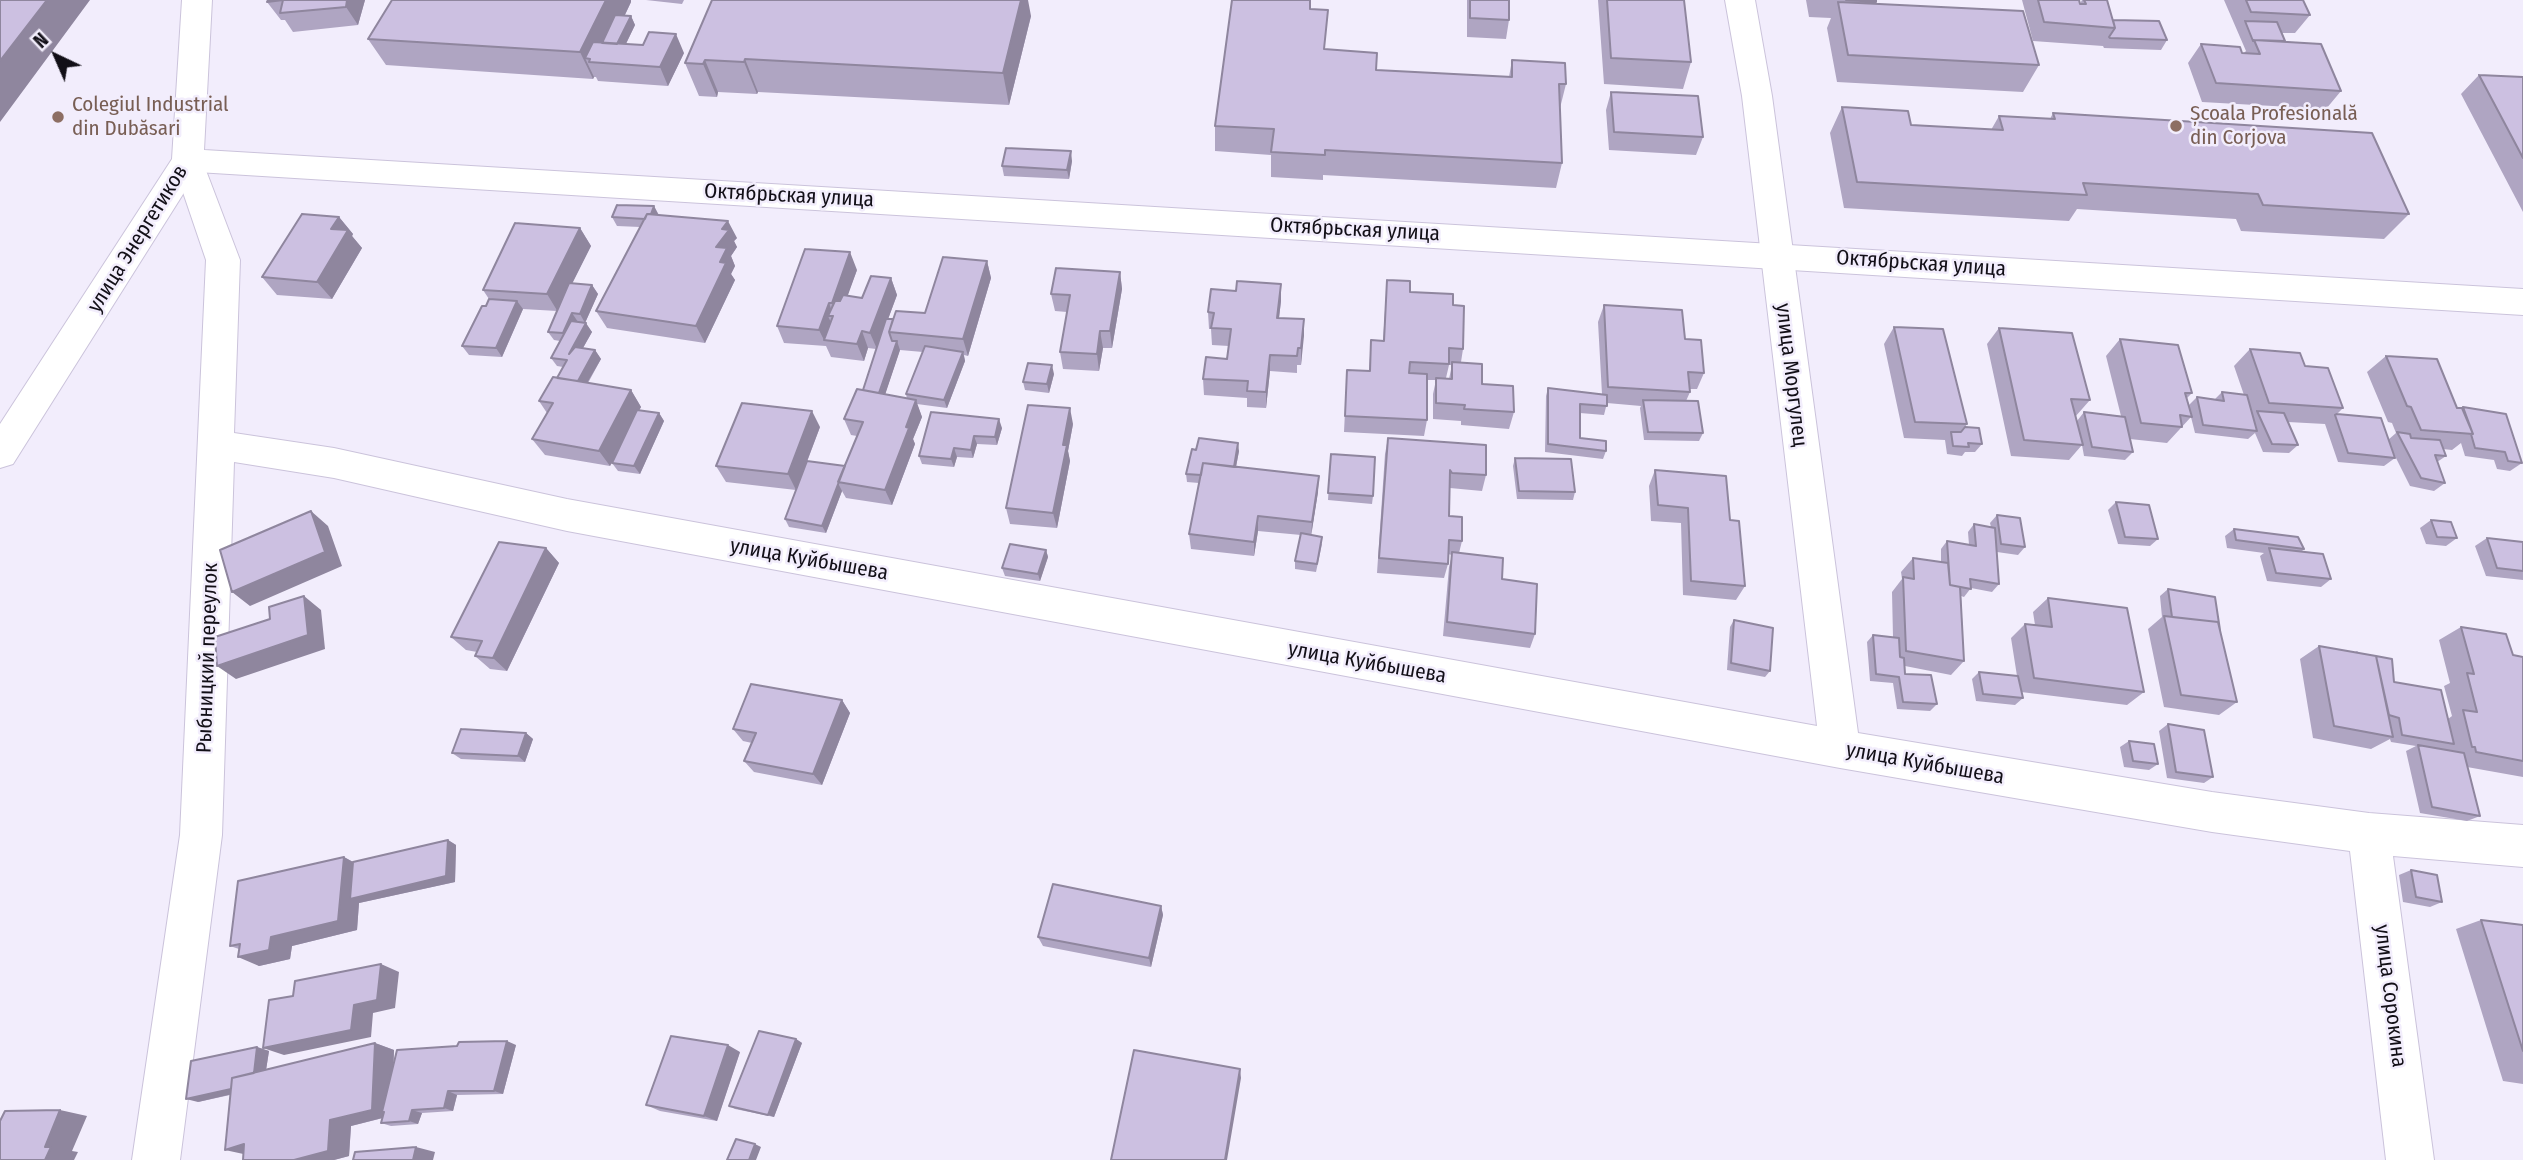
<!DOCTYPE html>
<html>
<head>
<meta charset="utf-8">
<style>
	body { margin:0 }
	#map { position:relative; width:2523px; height:1160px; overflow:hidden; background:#f2edfc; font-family:"Fira Sans Condensed",sans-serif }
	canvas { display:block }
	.north { position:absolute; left:21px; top:21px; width:70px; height:70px; -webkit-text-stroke:5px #f2edfc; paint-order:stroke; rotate:316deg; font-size:19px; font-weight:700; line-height:28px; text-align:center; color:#120f17 }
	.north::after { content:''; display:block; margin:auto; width:24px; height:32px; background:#120f17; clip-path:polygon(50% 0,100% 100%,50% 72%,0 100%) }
</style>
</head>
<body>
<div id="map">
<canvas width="2523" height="1160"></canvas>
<div class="north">N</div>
</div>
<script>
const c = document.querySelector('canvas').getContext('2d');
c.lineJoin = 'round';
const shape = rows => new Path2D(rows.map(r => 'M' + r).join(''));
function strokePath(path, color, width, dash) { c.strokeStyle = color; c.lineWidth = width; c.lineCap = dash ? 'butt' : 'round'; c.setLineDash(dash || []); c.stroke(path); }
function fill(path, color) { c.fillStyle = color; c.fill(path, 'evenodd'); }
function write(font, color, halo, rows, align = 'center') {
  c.font = font + ' "Fira Sans Condensed",sans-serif'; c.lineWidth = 5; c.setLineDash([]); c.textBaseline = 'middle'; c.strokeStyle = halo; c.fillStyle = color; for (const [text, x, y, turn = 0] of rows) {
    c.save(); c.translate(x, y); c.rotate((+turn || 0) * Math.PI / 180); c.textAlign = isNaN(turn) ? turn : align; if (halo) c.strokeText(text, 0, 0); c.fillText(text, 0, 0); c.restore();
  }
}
const street = shape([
	[1725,0,1755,0,1772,96,1858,733,2212,792,2369,813,2523,825,2523,867,2393,856,2434,1160,2386,1160,2350,851,2212,832,1840,768,567,531,334,478,234,462,222,835,180,1160,132,1160,180,835,206,260,172,160,177,152,188,149,199,152,240,260,234,433,334,448,567,499,1817,726,1742,96,1725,0]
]);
const secondary = shape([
	[182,0,212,0,204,150,2523,289,2523,315,197,172,13,464,0,468,0,424,172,159,182,0]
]);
strokePath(street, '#cbc3db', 2);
strokePath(secondary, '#cbc3db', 2);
fill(street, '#fff');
fill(secondary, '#fff');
fill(shape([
	[268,0,365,0,358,25,293,32,285,20,281,20,267,2],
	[646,0,684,0,682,4],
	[712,0,1031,16,1009,105,758,92,757,94,718,92,717,97,699,96,685,63],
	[1467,0,1509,0,1509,20,1506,39,1467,37],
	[1598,0,1684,0,1691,62,1683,89,1604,84],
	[1806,0,1876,0,1875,3,2039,65,2023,92,1837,82,1827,28,1831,18,1809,17],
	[2022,0,2079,0,2080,4,2082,0,2107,0,2113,20,2167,40,2161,50,2104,48,2103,46,2033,41],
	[2224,0,2303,0,2310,15,2295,33,2281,33,2285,41,2341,91,2326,109,2202,102,2188,63,2201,44,2242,53,2244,53,2246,51],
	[631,2,625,15,631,16,635,25,626,44,684,53,668,86,598,81,596,77,594,77,593,79,386,65,368,39],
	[1310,9,1325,50,1376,70,1509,77,1512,60,1566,84,1560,108,1562,163,1556,188,1323,175,1323,180,1271,177,1271,155,1215,151,1215,126],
	[2479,75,2523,77,2523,212,2461,94],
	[1611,92,1703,137,1696,155,1609,150,1606,110],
	[1842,107,1911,125,1991,130,1999,116,2050,119,2053,113,2409,214,2384,239,2241,231,2236,219,2077,209,2069,221,1844,208,1830,133],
	[1072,161,1069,179,1004,176,1002,166],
	[654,206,659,215,737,238,734,241,737,247,731,256,735,266,731,274,735,280,705,343,607,328,596,311,640,227,617,226,612,217],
	[339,217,353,234,352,236,362,248,332,299,277,295,262,277],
	[580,228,591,246,572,283,592,285,598,294,585,323,592,332,583,348,595,350,601,359,588,383,631,390,641,407,639,410,659,413,664,421,640,474,618,471,612,463,619,448,610,466,545,455,532,439,547,413,539,401,557,378,563,367,557,366,551,358,560,341,554,340,548,332,557,311,523,309,502,357,469,355,462,346,489,299,483,290],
	[987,261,991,278,968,356,964,355,965,361,947,408,917,404,922,417,913,439,915,444,892,505,846,498,842,491,826,533,789,527,785,519,796,490,726,482,716,466,820,427,804,470,845,466,857,436,851,435,844,419,863,390,876,349,868,348,864,361,831,357,826,346,784,343,777,326,857,270,847,296,862,298,891,278,897,295,888,319,893,319,925,313],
	[900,350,923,352,906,394,907,399,885,394],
	[1120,272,1122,289,1112,348,1103,348,1099,371,1063,369,1060,352,1067,312,1055,311,1051,294],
	[1387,280,1410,292,1453,305,1463,349,1461,362,1514,412,1509,429,1461,425,1461,421,1433,419,1433,394,1436,380,1427,380,1427,420,1424,436,1344,432,1347,370,1369,371,1371,340,1383,341],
	[1449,365,1452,365,1449,379,1446,378],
	[1281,301,1279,318,1304,319,1301,365,1297,365,1297,373,1270,371,1266,408,1247,407,1247,398,1204,395,1203,379,1227,359,1229,346,1212,345,1211,329,1209,329,1208,312],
	[1604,305,1685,339,1704,373,1697,389,1690,389,1690,392,1686,401,1703,433,1699,441,1644,440,1640,408,1641,406,1607,403,1604,415,1580,413,1580,438,1606,451,1603,459,1545,452,1546,396,1548,388,1602,394,1598,322],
	[1894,327,1967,424,1965,427,1982,444,1975,452,1965,452,1962,456,1947,454,1945,440,1904,438,1884,344],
	[1999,328,2090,400,2075,417,2077,421,2084,412,2121,416,2106,356,2120,339,2192,393,2187,398,2189,405,2197,397,2215,399,2222,392,2244,395,2234,366,2250,349,2305,366,2343,408,2337,414,2388,440,2396,433,2392,423,2388,422,2367,372,2386,356,2457,408,2462,408,2463,407,2522,463,2510,471,2497,469,2494,460,2465,456,2461,443,2452,450,2443,449,2446,456,2437,462,2445,483,2434,491,2410,486,2391,448,2395,458,2384,466,2338,462,2325,424,2288,422,2298,445,2289,453,2263,452,2255,433,2248,439,2195,433,2191,417,2167,443,2130,439,2133,452,2125,460,2084,456,2082,445,2069,460,2011,456,1987,344],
	[1054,374,1049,393,1025,390,1023,382],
	[931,412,1002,428,997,445,977,444,973,458,957,457,954,467,922,464,919,456],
	[1073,424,1068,451,1070,461,1057,528,1010,524,1006,508],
	[1388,438,1486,475,1482,491,1450,488,1449,516,1462,541,1459,553,1502,579,1535,634,1530,648,1443,636,1449,567,1452,555,1448,554,1448,564,1444,578,1377,573,1385,454],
	[1196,450,1239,451,1236,467,1318,492,1311,535,1322,544,1316,572,1295,569,1295,561,1301,535,1258,531,1254,556,1191,549,1189,534,1199,483,1187,482,1186,474],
	[1331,454,1373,496,1372,504,1328,500],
	[1515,458,1575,492,1573,500,1517,499,1513,466],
	[1655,470,1730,520,1745,586,1736,600,1683,595,1681,523,1651,521,1649,486],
	[2116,502,2158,539,2150,546,2118,544,2108,510],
	[1997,515,2025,547,2018,555,1997,552,1999,584,1992,592,1971,588,1964,597,1961,596,1964,661,1951,675,1905,666,1905,674,1937,704,1930,711,1897,709,1893,683,1870,681,1867,642,1873,635,1893,637,1892,592,1902,579,1901,572,1913,558,1941,562,1941,549,1947,541,1969,545,1968,532,1974,524,1991,527,1990,523],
	[2431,520,2457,538,2446,546,2426,544,2420,528],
	[2234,529,2304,549,2301,552,2331,579,2321,587,2267,581,2260,556,2264,553,2227,548,2225,536],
	[2487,538,2523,542,2523,580,2486,576,2475,546],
	[546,548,559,563,507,671,490,669,475,656,477,652,466,650,451,637],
	[1046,550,1048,557,1040,581,1005,576,1002,568],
	[2168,589,2220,630,2237,702,2219,715,2164,707,2148,629,2162,617,2160,596],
	[2048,598,2144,692,2127,705,2021,692,2023,698,2015,705,1976,701,1972,679,1979,672,2017,676,2011,638,2025,624,2035,625,2033,612],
	[1734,620,1770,671,1765,677,1727,670,1730,627],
	[2461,627,2513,655,2523,657,2523,777,2467,767,2480,816,2467,821,2420,813,2406,751,2416,746,2391,742,2390,739,2371,749,2313,738,2300,659,2319,646,2355,652,2357,651,2394,682,2448,719,2452,716,2444,686,2450,683,2439,640],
	[842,700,850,713,822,785,754,772,744,761,752,743,743,741,733,729],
	[2168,724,2213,777,2204,783,2167,778,2159,731],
	[526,733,533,739,525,762,461,759,452,753],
	[2129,741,2158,764,2149,770,2124,767,2120,747],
	[448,840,456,845,455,882,359,903,357,930,292,946,290,959,259,966,239,949,230,946,344,857,353,862],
	[2411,870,2442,902,2430,907,2403,902,2399,875],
	[1161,906,1163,915,1151,967,1043,946,1038,937],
	[2481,920,2523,925,2523,1084,2503,1081,2456,929],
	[796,1039,802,1043,774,1117,735,1109,729,1106],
	[375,1043,394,1050,393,1066,516,1045,503,1094,457,1095,453,1111,422,1113,418,1124,391,1126,381,1123,383,1118,351,1126,349,1156,334,1160,243,1160,243,1154,230,1095,198,1102,257,1047,269,1051,266,1070],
	[740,1052,717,1121,660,1111,646,1105]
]), '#afa5c2');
fill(shape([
	[47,0,90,0,0,122,0,61],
	[347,0,365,0,358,25,346,7],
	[606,0,631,0,631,2,607,52,585,58,594,77,593,79,580,52],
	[1021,0,1028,0,1031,16,1009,105,1003,73],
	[631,16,635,25,617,62,613,52],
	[676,34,684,53,668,86,660,67],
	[745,59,758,92,757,94,744,62],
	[705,60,718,92,717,97,703,64],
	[1071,151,1072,161,1069,179,1067,170],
	[654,206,659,216,650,219],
	[339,217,353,234,352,236,362,248,332,299,317,282,331,229],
	[728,221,737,238,734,241,737,247,731,256,735,266,731,274,735,280,705,343,696,326,720,262,716,247,722,229],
	[580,228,591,246,558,312,547,294],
	[850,252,857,270,839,320,832,303],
	[987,261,991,278,968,356,963,339],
	[1120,272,1122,289,1112,348,1110,331],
	[891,278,897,295,877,349,870,333],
	[1281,284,1281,301,1277,334,1277,318],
	[592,285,598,294,585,323,580,314],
	[517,301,523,309,502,357,496,348],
	[829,303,835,320,833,316,828,316,833,327,824,340,819,330],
	[572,313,578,322,569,341,563,333],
	[1304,319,1304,336,1301,365,1301,348],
	[586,323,592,332,575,362,569,354],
	[862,331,868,348,864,361,857,344],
	[1100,331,1103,348,1099,371,1097,354],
	[897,341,900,350,882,404,879,395],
	[595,350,601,359,583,390,578,382],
	[963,352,965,361,947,408,944,400],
	[1270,355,1270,371,1266,408,1266,392],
	[1052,365,1054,374,1049,393,1047,384],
	[631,390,641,407,610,466,599,451],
	[916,400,922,417,913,439,915,444,892,505,885,490,906,427],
	[1070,408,1073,424,1068,451,1070,461,1057,528,1053,513,1063,445],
	[812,411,820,427,796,490,788,474],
	[659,413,664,421,640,474,634,466],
	[999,419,1002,428,997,445,995,437],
	[974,436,977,444,973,458,971,450],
	[1238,443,1239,451,1233,482,1233,474],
	[954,448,957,457,954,467,951,459],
	[1319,476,1318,492,1311,537,1312,522],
	[838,483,842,491,826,533,822,526],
	[311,511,328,526,342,566,250,606,232,592],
	[1258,516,1258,531,1254,556,1254,542],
	[546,548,559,563,507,671,493,658],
	[1046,550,1048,557,1040,581,1038,574],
	[304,596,321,610,325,649,236,679,217,666],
	[842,700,850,713,822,785,813,774],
	[526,733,533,739,525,762,518,756],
	[448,840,456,845,455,882,359,903,357,930,292,946,290,959,259,966,238,957,271,937,344,857,362,867],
	[1161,906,1163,915,1151,967,1149,958],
	[381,964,399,972,395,1008,373,1013,371,1037,284,1055,263,1048,354,1005],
	[796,1039,802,1043,774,1117,768,1115],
	[507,1041,516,1045,503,1094,494,1091],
	[375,1043,394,1050,392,1114,394,1115,351,1126,349,1156,334,1160,294,1160,330,1120],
	[728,1045,740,1052,717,1121,704,1116],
	[257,1047,269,1051,264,1083,254,1089,198,1102,186,1099],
	[1240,1069,1241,1078,1227,1160,1225,1160],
	[448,1091,457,1095,453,1111,444,1108],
	[60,1110,87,1116,72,1151,78,1152,74,1160,45,1160,45,1147],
	[412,1110,422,1113,418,1124,409,1121],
	[244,1144,248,1155,225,1150],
	[755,1144,761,1147,756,1160,749,1160],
	[416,1147,435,1152,433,1160,413,1160]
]), '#8f869e');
const building = shape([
	[0,0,47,0,0,61,0,0],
	[268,0,347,0,346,7,280,13,283,0,267,2,268,0],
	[392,0,606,0,580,52,368,39,392,0],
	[712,0,1021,0,1003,73,745,59,744,62,705,60,703,64,685,63,712,0],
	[1232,0,1310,0,1310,9,1328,10,1324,49,1377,53,1376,70,1512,77,1512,60,1565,63,1566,84,1559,84,1562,163,1325,150,1325,155,1271,152,1274,129,1215,126,1232,0],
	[1470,0,1509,0,1509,20,1470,18,1470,0],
	[1607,0,1684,0,1691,62,1611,58,1607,0],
	[1846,0,1876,0,1876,2,1846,0],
	[2038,0,2079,0,2080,4,2086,4,2084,0,2107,0,2115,28,2044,22,2038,0],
	[2246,0,2303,0,2310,15,2251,12,2246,0],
	[1838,2,2023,11,2039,65,1848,55,1838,2],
	[615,15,631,16,617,44,602,43,615,15],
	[2113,20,2159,21,2167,40,2110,38,2109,37,2115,28,2113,20],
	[2245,21,2277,22,2285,41,2254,40,2253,41,2245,21],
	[649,32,676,34,660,67,589,62,590,59,585,58,593,42,643,45,649,32],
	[2254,40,2321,44,2341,91,2216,83,2201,44,2240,47,2242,53,2260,54,2254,40],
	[2479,75,2523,77,2523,158,2479,75],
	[1611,92,1698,96,1703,137,1614,132,1611,92],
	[1842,107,1908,111,1911,125,2003,130,1999,116,2055,119,2053,113,2372,133,2409,214,2263,205,2258,194,2083,183,2087,195,1857,182,1842,107],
	[1006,148,1071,151,1067,170,1002,166,1006,148],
	[617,205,654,206,651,214,647,214,645,219,612,217,617,205],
	[302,214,339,217,331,229,348,230,317,282,262,277,302,214],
	[647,214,728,221,722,229,729,230,716,247,727,248,720,262,726,263,696,326,596,311,647,214],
	[515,223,580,228,547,294,483,290,515,223],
	[805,249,850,252,832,303,829,303,819,330,777,326,805,249],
	[943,257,987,261,963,339,889,332,896,311,925,313,943,257],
	[1056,268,1120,272,1110,331,1100,331,1097,354,1060,352,1070,295,1051,294,1056,268],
	[871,276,891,278,870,333,862,331,857,344,824,340,833,316,828,316,835,301,840,301,843,295,862,298,871,276],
	[1387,280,1410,281,1410,292,1453,294,1453,305,1464,306,1463,349,1449,348,1449,364,1410,362,1409,373,1427,374,1427,420,1345,416,1347,370,1370,371,1371,340,1384,341,1387,280],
	[1237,281,1281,284,1277,318,1304,319,1301,348,1298,348,1297,356,1270,355,1266,392,1247,391,1248,381,1203,379,1206,357,1227,359,1231,329,1211,328,1214,313,1208,312,1211,289,1236,291,1237,281],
	[569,283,592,285,580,314,572,313,563,333,548,332,569,283],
	[489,299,517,301,496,348,462,346,482,306,486,306,489,299],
	[1604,305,1682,310,1685,339,1701,340,1704,373,1688,372,1690,392,1608,387,1604,305],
	[886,319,893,319,889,332,892,341,897,341,879,393,863,390,886,319],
	[571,321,586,323,569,354,575,347,595,350,578,381,557,378,567,360,551,358,571,321],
	[1894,327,1943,329,1967,424,1915,422,1894,327],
	[1999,328,2072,333,2090,400,2071,399,2083,445,2024,440,1999,328],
	[2120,339,2178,345,2192,393,2185,393,2192,417,2180,415,2182,427,2141,423,2120,339],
	[925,346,963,352,944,400,906,394,925,346],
	[2250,349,2300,353,2305,366,2328,368,2343,408,2269,403,2250,349],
	[2386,356,2437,359,2457,408,2462,408,2473,434,2421,430,2411,407,2407,406,2386,356],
	[1452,362,1482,364,1482,384,1513,386,1514,412,1464,409,1465,405,1436,403,1436,378,1452,379,1452,362],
	[1028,363,1052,365,1047,384,1023,382,1028,363],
	[553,377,631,390,599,451,532,439,553,403,539,401,553,377],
	[1548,388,1607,395,1607,406,1580,404,1580,438,1606,441,1606,451,1548,444,1548,388],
	[857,389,916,400,906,427,909,428,885,490,838,482,863,422,844,419,857,389],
	[2222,392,2247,395,2257,431,2203,425,2197,397,2224,401,2222,392],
	[1643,400,1698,401,1703,433,1648,432,1643,400],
	[742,403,812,411,788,474,716,466,742,403],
	[1028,405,1070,408,1063,445,1067,445,1053,513,1006,508,1028,405],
	[2463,407,2506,414,2522,463,2508,461,2505,452,2475,448,2471,434,2473,434,2463,407],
	[637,410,659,413,634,466,612,463,637,410],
	[2257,411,2284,413,2298,445,2272,444,2257,411],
	[931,412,999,419,995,437,974,436,971,450,954,448,951,459,919,456,931,412],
	[2084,412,2125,417,2133,452,2092,447,2084,412],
	[2337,414,2381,418,2395,458,2348,453,2335,415,2337,414],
	[1965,427,1979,428,1982,444,1968,443,1969,447,1953,446,1951,432,1961,432,1965,427],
	[2397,432,2410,434,2411,438,2440,440,2446,456,2435,455,2445,483,2421,478,2397,432],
	[1199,438,1238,443,1234,467,1203,463,1201,475,1186,474,1192,449,1196,450,1199,438],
	[1388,438,1486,445,1486,475,1452,473,1450,470,1449,516,1462,517,1462,541,1449,540,1448,564,1379,558,1388,438],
	[1331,454,1375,457,1373,496,1328,493,1331,454],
	[1515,458,1571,459,1575,492,1519,491,1515,458],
	[807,461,845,466,822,526,785,519,807,461],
	[1203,463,1319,476,1312,522,1258,516,1254,542,1189,534,1203,463],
	[1655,470,1726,476,1730,520,1739,521,1745,586,1691,581,1688,508,1658,505,1655,470],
	[2116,502,2149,505,2158,539,2125,537,2116,502],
	[311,511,325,552,232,592,220,550,311,511],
	[1997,515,2020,518,2025,547,2001,544,1997,515],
	[2431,520,2451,522,2457,538,2437,537,2431,520],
	[1974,524,1995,528,1999,584,1970,579,1971,589,1950,585,1947,541,1976,546,1974,524],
	[2234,529,2298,537,2304,549,2236,540,2234,529],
	[1301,533,1322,537,1317,564,1295,561,1301,533],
	[2487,538,2523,542,2523,571,2497,568,2487,538],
	[499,542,546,548,493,658,475,656,482,641,451,637,499,542],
	[1010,544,1046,550,1038,574,1002,568,1010,544],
	[2269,548,2323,554,2331,579,2276,573,2269,548],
	[1452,552,1503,558,1502,579,1537,584,1535,634,1447,622,1452,552],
	[1913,558,1948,563,1950,585,1960,587,1964,661,1906,651,1903,577,1914,579,1913,558],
	[2168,589,2215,597,2220,630,2218,622,2172,617,2168,589],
	[304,596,308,635,217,666,215,637,270,619,269,607,304,596],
	[2048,598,2127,608,2144,692,2034,678,2025,624,2052,627,2048,598],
	[2164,616,2218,622,2237,702,2181,695,2164,616],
	[1734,620,1773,628,1770,671,1731,663,1734,620],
	[2461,627,2506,634,2513,655,2523,657,2523,761,2476,752,2475,747,2472,747,2463,710,2477,712,2467,673,2474,674,2461,627],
	[1873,635,1899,638,1900,657,1904,658,1905,674,1931,675,1937,704,1903,702,1899,677,1876,674,1873,635],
	[2319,646,2376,656,2393,737,2334,726,2319,646],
	[2376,656,2392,659,2394,682,2441,690,2454,744,2402,735,2399,718,2389,715,2376,656],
	[1979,672,2018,676,2023,698,1983,694,1979,672],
	[751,684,842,700,813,774,744,761,756,733,733,729,751,684],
	[2168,724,2204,730,2213,777,2176,772,2168,724],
	[461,729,526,733,518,756,452,753,461,729],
	[2129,741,2154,744,2158,764,2133,761,2129,741],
	[2418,745,2464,753,2480,816,2432,807,2418,745],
	[448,840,446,876,350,899,353,862,448,840],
	[344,857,338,921,271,937,269,950,238,957,240,944,230,946,238,881,344,857],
	[2411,870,2437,875,2442,902,2416,897,2411,870],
	[1053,884,1161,906,1149,958,1038,937,1053,884],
	[2481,920,2523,925,2523,1051,2481,920],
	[381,964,377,1000,354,1005,351,1030,263,1048,269,1000,293,996,295,981,381,964],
	[759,1031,796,1039,768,1115,729,1106,759,1031],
	[671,1036,728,1045,704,1116,646,1105,671,1036],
	[507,1041,494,1091,448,1091,444,1108,412,1110,409,1121,381,1123,384,1112,382,1112,397,1050,457,1046,459,1042,507,1041],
	[375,1043,372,1110,330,1120,328,1151,294,1160,243,1160,244,1144,225,1150,232,1078,375,1043],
	[257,1047,254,1073,232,1078,231,1089,186,1099,191,1061,257,1047],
	[1134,1050,1240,1069,1225,1160,1111,1160,1134,1050],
	[60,1110,45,1147,51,1147,45,1160,0,1160,0,1121,5,1111,60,1110],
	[736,1139,755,1144,749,1160,727,1160,736,1139],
	[416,1147,413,1160,353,1160,355,1152,416,1147]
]);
fill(building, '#ccc0e1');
strokePath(building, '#8f869e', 2);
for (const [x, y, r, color] of [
	[58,117,7,"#8d6e63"],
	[2176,126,7,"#8d6e63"]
]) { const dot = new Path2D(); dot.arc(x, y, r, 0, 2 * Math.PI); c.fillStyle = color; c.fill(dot); strokePath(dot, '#f2edfc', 2.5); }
write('21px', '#785e54', '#f2edfc', [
	["Colegiul Industrial",72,105],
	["din Dubăsari",72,129],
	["Școala Profesională",2190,114],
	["din Corjova",2190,138]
], 'left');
write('21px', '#120f17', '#f2edfc', [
	["Октябрьская улица",789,196,3],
	["Октябрьская улица",1355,230,3],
	["улица Энергетиков",138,239,-58],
	["Октябрьская улица",1921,264,4],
	["улица Моргулец",1791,375,83],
	["улица Куйбышева",809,560,10],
	["Рыбницкий переулок",208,658,-88],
	["улица Куйбышева",1367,663,10],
	["улица Куйбышева",1925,764,10],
	["улица Сорокина",2390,996,83]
]);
</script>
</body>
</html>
